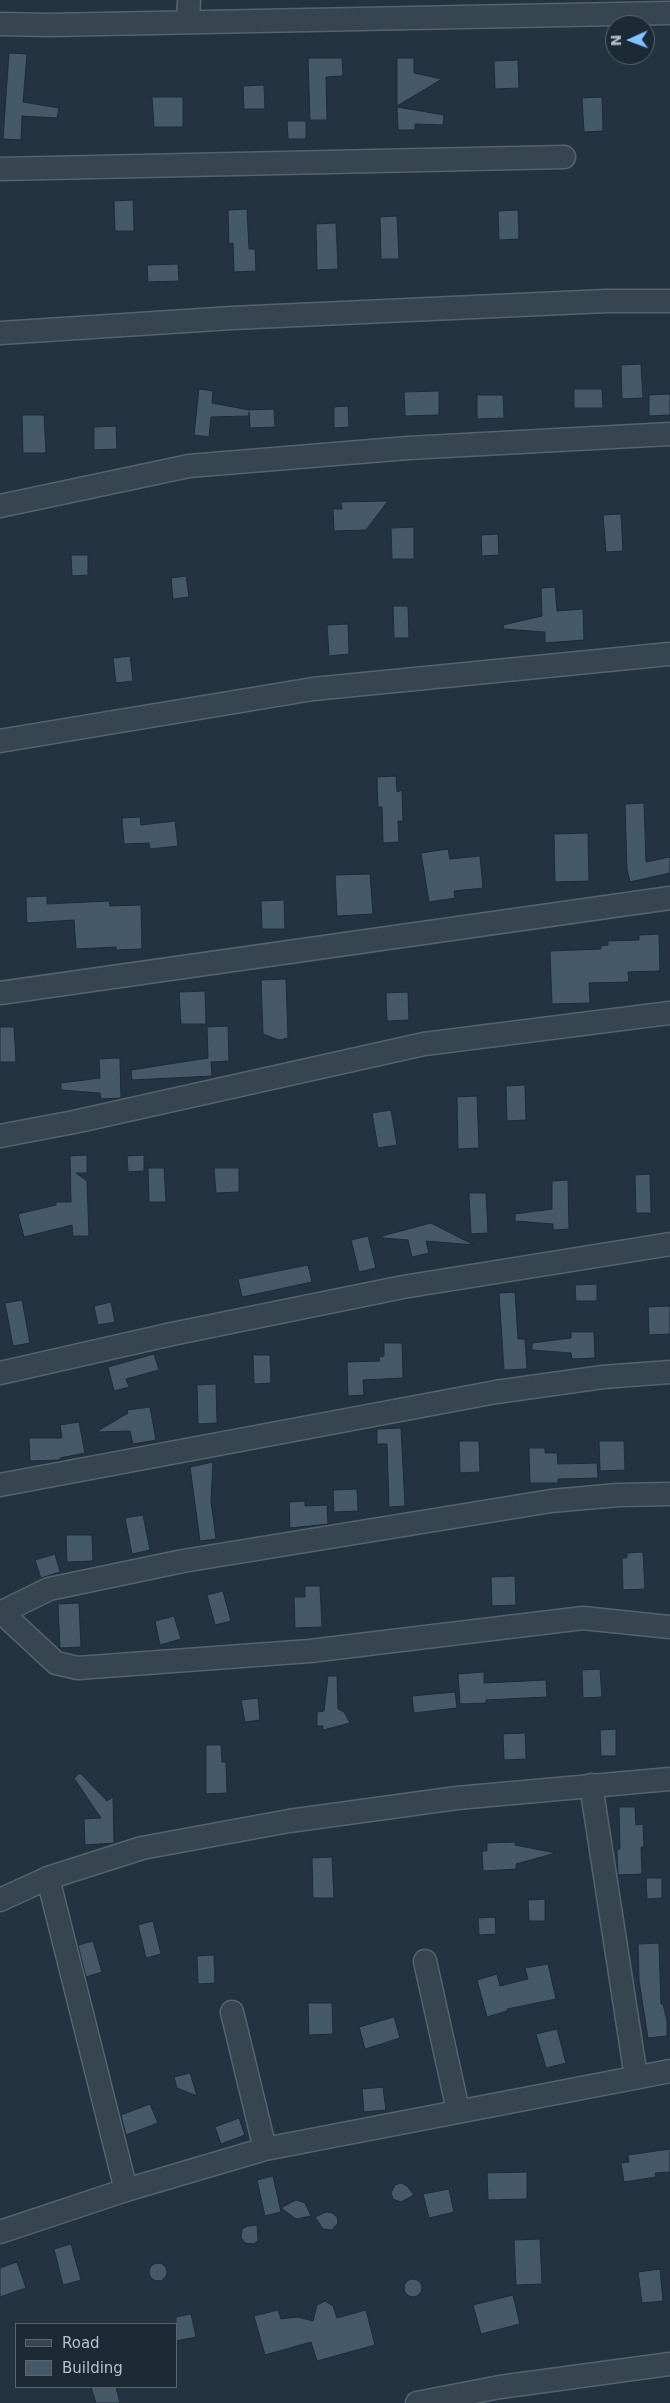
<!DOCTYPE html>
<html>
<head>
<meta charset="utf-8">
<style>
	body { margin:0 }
	#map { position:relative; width:670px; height:2403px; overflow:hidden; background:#233341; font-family:"DejaVu Sans",sans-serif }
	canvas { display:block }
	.legend { position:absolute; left:15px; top:2323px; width:162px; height:65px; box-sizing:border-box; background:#1c2a36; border:1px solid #596672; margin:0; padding:6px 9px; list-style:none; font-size:15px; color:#b4c0cb }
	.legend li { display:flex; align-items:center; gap:10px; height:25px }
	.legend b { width:25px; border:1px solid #596672 }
	.north { position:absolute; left:605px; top:15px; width:50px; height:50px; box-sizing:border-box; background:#1c2a36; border:1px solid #596672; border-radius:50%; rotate:268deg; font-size:14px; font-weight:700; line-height:20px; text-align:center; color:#b4c0cb }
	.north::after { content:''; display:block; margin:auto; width:18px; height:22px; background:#85c2ff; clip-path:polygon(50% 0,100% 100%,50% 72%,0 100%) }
</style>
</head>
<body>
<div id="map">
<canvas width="670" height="2403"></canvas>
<ul class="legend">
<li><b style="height:6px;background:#374551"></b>Road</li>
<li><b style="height:14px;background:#465968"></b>Building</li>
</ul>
<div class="north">N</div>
</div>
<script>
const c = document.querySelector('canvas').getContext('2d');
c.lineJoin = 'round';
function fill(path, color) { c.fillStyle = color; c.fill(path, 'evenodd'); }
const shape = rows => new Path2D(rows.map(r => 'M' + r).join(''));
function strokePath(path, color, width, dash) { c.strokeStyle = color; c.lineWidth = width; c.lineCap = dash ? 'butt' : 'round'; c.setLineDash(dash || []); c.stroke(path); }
const building = shape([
	[9,53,27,54,23,102,59,108,57,118,22,116,21,140,3,139,9,53],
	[308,58,342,58,343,76,326,77,327,120,310,120,308,58],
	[397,58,414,58,414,73,442,79,397,106,397,58],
	[518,60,519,88,495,89,494,61,518,60],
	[264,85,265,109,244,109,243,86,264,85],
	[152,97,183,97,183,127,154,127,152,97],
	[602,97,603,131,584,132,582,98,602,97],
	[397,107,444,115,443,125,415,124,415,130,398,130,397,107],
	[287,121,306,121,306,139,288,139,287,121],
	[133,200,134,231,115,231,114,201,133,200],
	[247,209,249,249,255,249,256,271,234,272,233,243,229,244,228,210,247,209],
	[518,210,519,239,499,240,498,211,518,210],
	[397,216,399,259,381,259,380,217,397,216],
	[336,223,338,269,317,270,316,224,336,223],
	[178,264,179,281,148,282,147,265,178,264],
	[641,364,643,398,622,399,621,365,641,364],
	[199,389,213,391,212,403,249,410,274,409,275,427,250,428,249,412,249,416,211,417,209,437,194,435,199,389],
	[574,389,602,389,603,408,574,408,574,389],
	[439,391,439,415,405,416,404,392,439,391],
	[670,394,670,415,649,416,649,395,670,394],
	[477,395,503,395,504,418,477,419,477,395],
	[348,406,349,427,334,428,334,407,348,406],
	[22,415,44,415,46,453,23,453,22,415],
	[116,426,117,449,94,450,94,427,116,426],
	[388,501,366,530,334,531,333,509,342,509,341,502,388,501],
	[621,514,623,551,606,552,603,515,621,514],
	[414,527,414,559,392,559,391,528,414,527],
	[498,534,499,555,482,556,481,535,498,534],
	[71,555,88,555,88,575,72,576,71,555],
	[186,576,189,597,173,599,171,578,186,576],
	[555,587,557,611,583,609,584,640,545,643,545,632,504,629,503,625,542,616,541,588,555,587],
	[393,606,408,606,409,638,394,638,393,606],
	[348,624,349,654,329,656,327,625,348,624],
	[130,656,133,681,116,683,113,658,130,656],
	[396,776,397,792,402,790,403,821,398,821,399,842,383,843,382,807,378,807,377,777,396,776],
	[644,803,646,862,670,857,670,873,630,882,627,869,625,804,644,803],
	[140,817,141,825,175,821,178,846,150,849,149,843,124,844,122,818,140,817],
	[588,833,589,881,555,882,554,834,588,833],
	[448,849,450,859,480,856,483,888,454,891,455,898,429,902,421,853,448,849],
	[370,874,373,914,337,916,335,875,370,874],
	[47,896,47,904,109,901,110,906,141,905,142,949,116,950,116,947,76,949,74,920,27,923,26,897,47,896],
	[284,900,285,929,262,929,261,901,284,900],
	[659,934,660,971,628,972,629,982,589,983,590,1003,552,1004,550,951,601,949,601,946,608,945,608,941,639,940,639,935,659,934],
	[286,979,288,1038,279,1040,263,1034,261,980,286,979],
	[205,991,206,1024,181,1024,179,992,205,991],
	[408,992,409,1020,387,1021,386,993,408,992],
	[228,1026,229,1061,211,1062,212,1076,132,1080,131,1070,208,1058,207,1027,228,1026],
	[0,1027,14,1027,16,1062,0,1062,0,1027],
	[120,1058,121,1098,101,1099,100,1093,61,1090,61,1083,100,1078,99,1059,120,1058],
	[525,1085,526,1120,507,1121,506,1086,525,1085],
	[477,1096,479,1148,458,1149,457,1097,477,1096],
	[391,1110,397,1145,378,1148,372,1113,391,1110],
	[87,1155,87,1173,76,1173,87,1181,89,1236,73,1236,72,1225,24,1237,18,1214,56,1205,56,1202,71,1202,70,1156,87,1155],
	[144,1155,144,1171,128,1172,127,1156,144,1155],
	[148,1168,164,1168,166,1202,149,1202,148,1168],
	[214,1168,239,1168,239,1192,216,1193,214,1168],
	[650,1174,651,1213,636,1213,635,1175,650,1174],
	[568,1180,569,1229,553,1230,553,1224,515,1221,515,1214,552,1209,552,1181,568,1180],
	[469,1193,486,1193,488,1233,471,1234,469,1193],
	[431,1223,474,1245,426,1241,429,1253,412,1257,408,1240,383,1238,382,1236,431,1223],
	[368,1236,376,1268,359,1272,351,1240,368,1236],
	[308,1265,312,1282,242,1297,238,1279,308,1265],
	[597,1284,597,1301,576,1301,575,1285,597,1284],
	[515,1292,518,1339,525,1339,527,1369,504,1370,499,1293,515,1292],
	[22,1300,30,1343,13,1346,5,1303,22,1300],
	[111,1302,115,1322,98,1325,94,1306,111,1302],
	[670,1306,670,1334,649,1335,648,1307,670,1306],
	[571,1332,594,1332,595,1358,572,1359,571,1353,532,1350,532,1343,571,1338,571,1332],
	[384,1343,402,1343,403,1378,363,1380,364,1395,348,1396,347,1362,380,1361,379,1357,384,1356,384,1343],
	[154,1354,159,1370,126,1379,129,1387,114,1391,108,1367,154,1354],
	[253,1355,270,1355,271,1383,254,1384,253,1355],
	[216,1384,217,1423,198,1424,197,1385,216,1384],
	[150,1407,156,1440,133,1444,130,1431,96,1432,128,1413,127,1410,150,1407],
	[79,1422,85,1453,60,1458,60,1460,30,1461,29,1438,62,1438,60,1425,79,1422],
	[401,1428,405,1506,389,1507,387,1444,377,1444,377,1429,401,1428],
	[459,1441,479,1441,480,1472,460,1473,459,1441],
	[599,1441,624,1441,625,1470,600,1471,599,1441],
	[529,1448,545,1448,545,1453,557,1453,558,1464,597,1463,598,1478,558,1479,558,1483,530,1483,529,1448],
	[213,1462,211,1501,216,1539,200,1541,190,1467,213,1462],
	[357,1489,358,1511,334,1512,333,1490,357,1489],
	[305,1501,305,1506,327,1505,328,1524,290,1528,289,1502,305,1501],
	[143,1515,150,1550,132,1554,125,1518,143,1515],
	[66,1535,92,1535,93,1561,67,1562,66,1535],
	[643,1552,645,1589,623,1590,622,1558,627,1558,627,1553,643,1552],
	[55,1554,60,1572,41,1578,35,1560,55,1554],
	[515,1576,516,1605,492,1606,491,1577,515,1576],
	[305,1586,320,1586,322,1627,295,1628,294,1597,305,1597,305,1586],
	[223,1591,231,1621,215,1625,207,1595,223,1591],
	[79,1603,81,1647,60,1648,58,1604,79,1603],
	[174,1616,181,1639,160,1645,155,1621,174,1616],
	[600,1669,602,1697,583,1698,582,1670,600,1669],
	[484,1672,484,1683,546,1680,547,1697,486,1700,486,1703,460,1704,458,1674,484,1672],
	[328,1676,337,1676,338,1709,344,1712,350,1723,323,1730,323,1726,317,1726,317,1712,324,1711,328,1676],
	[455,1692,457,1708,414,1713,412,1696,455,1692],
	[258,1698,260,1720,245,1722,241,1700,258,1698],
	[616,1729,616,1756,601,1756,600,1730,616,1729],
	[525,1733,526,1759,504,1760,503,1734,525,1733],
	[206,1745,221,1745,222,1762,226,1762,227,1793,206,1794,206,1745],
	[80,1773,107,1801,113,1797,114,1843,85,1845,84,1819,101,1818,74,1778,80,1773],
	[619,1807,635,1807,636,1825,643,1824,644,1847,641,1847,642,1874,618,1875,617,1849,620,1849,619,1807],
	[515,1842,515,1845,556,1853,516,1864,516,1869,483,1871,482,1851,487,1851,487,1843,515,1842],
	[332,1857,334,1898,313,1898,312,1858,332,1857],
	[646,1878,662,1878,662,1898,647,1899,646,1878],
	[545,1899,545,1921,529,1921,528,1900,545,1899],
	[495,1917,496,1934,479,1935,478,1918,495,1917],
	[153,1921,161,1954,146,1958,138,1925,153,1921],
	[93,1941,102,1972,86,1977,78,1945,93,1941],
	[659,1943,661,2004,663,2004,667,2021,667,2036,648,2038,639,1980,638,1944,659,1943],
	[214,1955,215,1983,198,1984,197,1956,214,1955],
	[548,1964,556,1999,507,2009,507,2011,487,2017,477,1980,497,1974,500,1986,528,1979,525,1968,548,1964],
	[308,2003,332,2003,333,2034,309,2035,308,2003],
	[394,2017,400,2038,365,2049,359,2027,394,2017],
	[557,2029,566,2063,546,2068,536,2034,557,2029],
	[190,2073,197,2096,177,2088,174,2077,190,2073],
	[383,2087,386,2110,364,2112,362,2089,383,2087],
	[150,2104,158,2123,126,2135,121,2115,150,2104],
	[239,2118,245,2135,221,2144,215,2127,239,2118],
	[670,2149,670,2172,655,2173,656,2177,624,2182,621,2163,629,2162,628,2155,670,2149],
	[527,2172,527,2199,488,2200,487,2173,527,2172],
	[273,2176,281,2212,265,2216,257,2180,273,2176],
	[401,2183,407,2186,414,2195,401,2202,393,2199,391,2193,395,2185,401,2183],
	[449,2189,454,2212,429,2218,423,2194,449,2189],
	[296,2200,305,2203,311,2216,296,2219,281,2208,296,2200],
	[326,2212,332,2213,337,2217,338,2223,332,2230,323,2229,315,2217,326,2212],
	[257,2225,258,2240,254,2244,245,2243,241,2238,242,2229,248,2226,257,2225],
	[540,2239,542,2284,516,2285,514,2240,540,2239],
	[71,2244,81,2280,63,2285,54,2249,71,2244],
	[17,2262,26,2288,0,2297,0,2268,17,2262],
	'149 2272a9 9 0 1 1 18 0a9 9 0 1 1-18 0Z',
	[660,2269,663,2301,642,2303,638,2272,660,2269],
	'404 2288a9 9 0 1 1 18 0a9 9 0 1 1-18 0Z',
	[513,2295,520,2324,481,2334,473,2305,513,2295],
	[325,2301,333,2306,337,2318,366,2310,375,2345,317,2361,311,2342,265,2355,254,2316,278,2310,281,2319,298,2317,313,2321,317,2305,325,2301],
	[191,2314,196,2337,176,2341,176,2317,191,2314],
	[91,2387,116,2387,120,2403,96,2403,91,2387]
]);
fill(building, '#465968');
strokePath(building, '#1e2c38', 1);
const street = shape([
	[188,22,189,0],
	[0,24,49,25,670,13],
	[0,169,564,157],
	[0,333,232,318,606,301,670,301],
	[0,506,189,466,408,448,670,434],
	[0,741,313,689,670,654],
	[0,993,670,898],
	[0,1136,74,1122,424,1044,670,1013],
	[0,1373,172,1334,403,1287,670,1244],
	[0,1485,496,1392,603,1377,670,1372],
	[1,1612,56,1663,78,1668,310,1651,583,1618,670,1627],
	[0,1613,49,1589,183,1561,551,1501,618,1495,670,1494],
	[591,1785,636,2077],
	[48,1878,126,2190],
	[0,1900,48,1878,142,1848,289,1821,457,1798,670,1779],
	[425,1961,458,2110],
	[232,2012,265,2149],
	[0,2232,126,2190,265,2149,670,2071],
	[417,2403,500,2387,670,2364]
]);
strokePath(street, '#55636e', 25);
strokePath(street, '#374551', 22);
</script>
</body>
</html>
